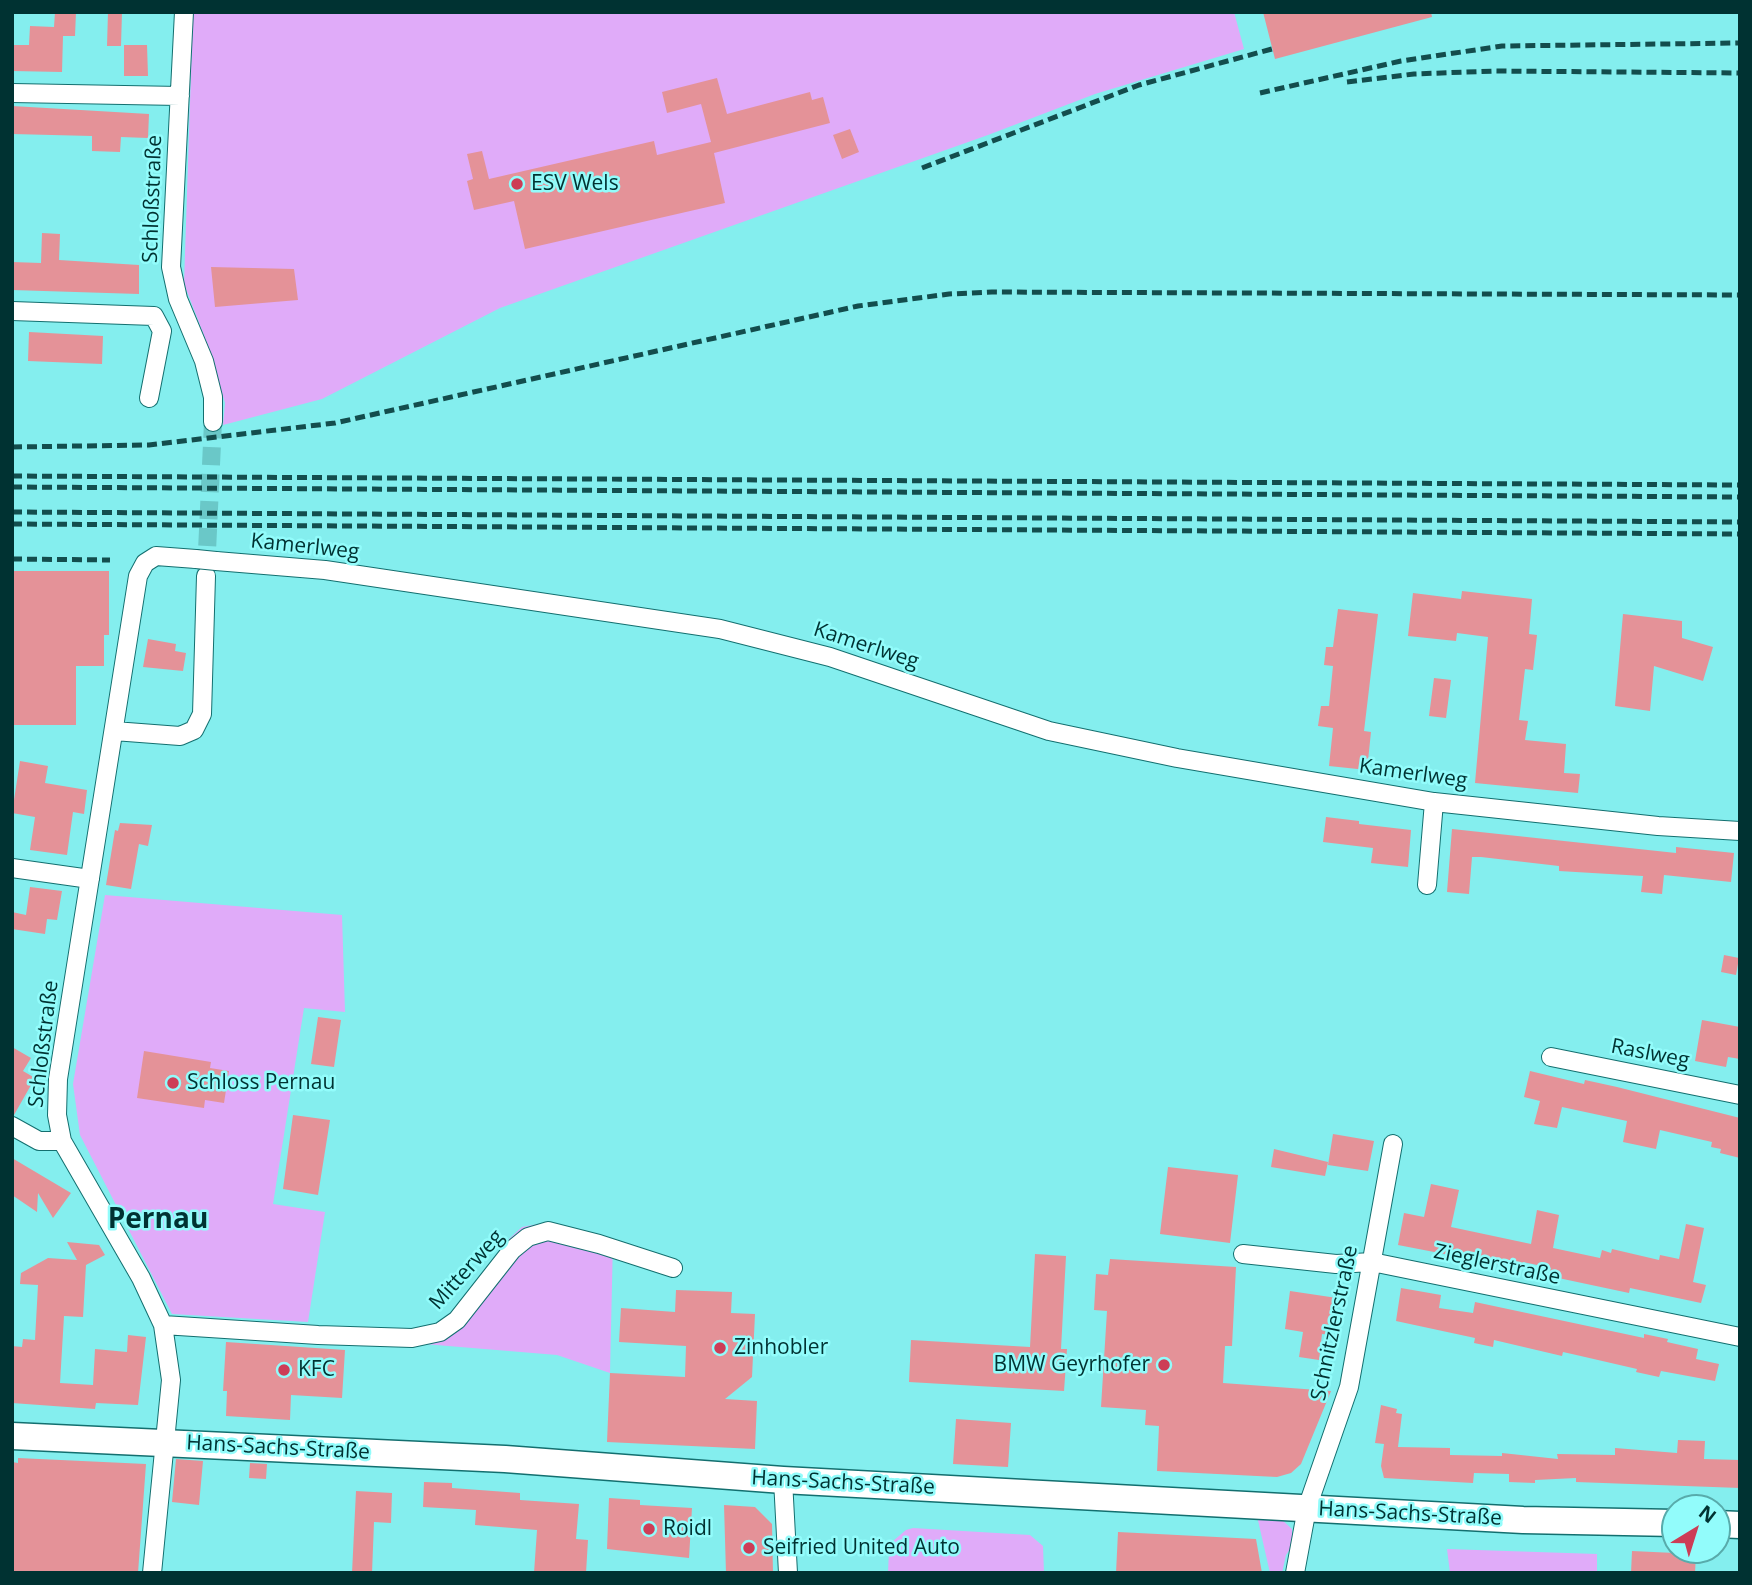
<!DOCTYPE html>
<html>
<head>
<meta charset="utf-8">
<style>
	body { margin:0 }
	#map { position:relative; width:1752px; height:1585px; overflow:hidden; background:#84eeee; font-family:"Open Sans",sans-serif }
	canvas { display:block }
	.frame { position:absolute; inset:0; border:14px solid #003232; pointer-events:none }
	.north { position:absolute; left:1661px; top:1494px; width:70px; height:70px; box-sizing:border-box; background:#92fcfb; border:2px solid #58abab; border-radius:50%; rotate:38deg; font-size:19px; font-weight:700; line-height:28px; text-align:center; color:#003232 }
	.north::after { content:''; display:block; margin:auto; width:24px; height:32px; background:#cd3d56; clip-path:polygon(50% 0,100% 100%,50% 72%,0 100%) }
</style>
</head>
<body>
<div id="map">
<canvas width="1752" height="1585"></canvas>
<div class="frame"></div>
<div class="north">N</div>
</div>
<script>
const c = document.querySelector('canvas').getContext('2d');
c.lineJoin = 'round';
function fill(path, color) { c.fillStyle = color; c.fill(path, 'evenodd'); }
const shape = rows => new Path2D(rows.map(r => 'M' + r).join(''));
function strokePath(path, color, width, dash) { c.strokeStyle = color; c.lineWidth = width; c.lineCap = dash ? 'butt' : 'round'; c.setLineDash(dash || []); c.stroke(path); }
function write(font, color, halo, rows, align = 'center') {
  c.font = font + ' "Open Sans",sans-serif'; c.lineWidth = 5; c.setLineDash([]); c.textBaseline = 'middle'; c.strokeStyle = halo; c.fillStyle = color; for (const [text, x, y, turn = 0] of rows) {
    c.save(); c.translate(x, y); c.rotate((+turn || 0) * Math.PI / 180); c.textAlign = isNaN(turn) ? turn : align; if (halo) c.strokeText(text, 0, 0); c.fillText(text, 0, 0); c.restore();
  }
}
fill(shape([
	[193,12,1234,12,1244,49,1095,94,988,135,500,308,322,399,223,425,225,403,210,351,184,284],
	[105,895,342,915,345,1012,304,1008,273,1204,325,1212,308,1322,172,1314,80,1135,73,1084],
	[549,1222,613,1240,610,1373,557,1355,424,1344,437,1325,465,1299,509,1239,522,1227],
	[1257,1516,1281,1519,1292,1529,1292,1546,1286,1555,1282,1573,1270,1573],
	[913,1528,1030,1535,1043,1546,1044,1573,888,1573,889,1550,893,1541,906,1530],
	[1447,1549,1597,1554,1597,1573,1450,1573]
]), '#e0abf9');
fill(shape([
	[55,12,76,12,75,36,63,36,62,72,12,71,12,45,29,45,30,26,54,27],
	[108,12,122,12,121,46,107,46],
	[1263,12,1431,12,1432,17,1275,59],
	[124,45,147,45,148,76,124,76],
	[717,78,727,114,810,92,812,100,823,97,830,123,714,153,725,203,525,249,514,201,474,210,467,181,473,179,467,154,482,151,489,179,654,141,657,155,711,142,701,104,667,113,662,92],
	[12,106,149,114,148,138,121,137,120,152,92,151,92,136,12,134],
	[850,129,859,152,842,159,833,135],
	[42,233,60,234,59,260,139,265,139,294,12,290,12,262,41,263],
	[211,267,294,269,298,300,215,307],
	[29,332,103,336,102,364,28,361],
	[12,571,109,571,109,635,104,635,104,666,76,666,76,725,12,725],
	[1462,591,1532,599,1529,634,1537,635,1533,670,1525,669,1519,720,1528,721,1525,740,1566,744,1564,773,1580,774,1578,793,1475,783,1488,637,1457,633,1456,641,1408,636,1413,593,1461,599],
	[1338,609,1378,614,1364,731,1371,732,1367,770,1329,766,1333,728,1318,726,1321,706,1329,706,1333,666,1324,665,1326,647,1333,647],
	[1623,614,1682,621,1682,638,1713,647,1703,681,1654,666,1650,711,1615,706],
	[148,639,176,644,175,651,186,653,183,671,143,667],
	[1434,678,1451,680,1446,718,1429,716],
	[20,761,48,766,45,783,87,790,84,814,73,812,67,855,30,850,35,817,12,813],
	[1326,817,1359,821,1359,824,1411,830,1408,867,1371,863,1373,848,1323,842],
	[120,823,152,825,148,846,139,844,131,889,106,885,115,830,118,831],
	[1452,829,1676,853,1676,847,1734,853,1731,882,1664,875,1662,894,1641,892,1643,876,1559,871,1559,866,1481,857,1472,857,1469,894,1447,892],
	[30,887,62,891,57,920,47,919,45,934,12,929,12,912,26,915],
	[1724,955,1739,958,1736,975,1721,972],
	[318,1017,341,1020,334,1067,311,1064],
	[1702,1020,1740,1027,1740,1059,1728,1057,1726,1067,1695,1061],
	[12,1047,31,1058,23,1071,35,1078,14,1115],
	[144,1051,211,1062,210,1068,229,1071,224,1103,205,1100,204,1108,137,1098],
	[1530,1071,1584,1084,1585,1080,1617,1087,1740,1118,1740,1158,1720,1153,1721,1149,1711,1147,1712,1142,1660,1130,1656,1149,1623,1142,1627,1121,1562,1107,1557,1128,1534,1124,1540,1101,1524,1097],
	[293,1115,330,1120,318,1195,283,1189],
	[1333,1134,1374,1141,1368,1171,1328,1165],
	[1274,1149,1328,1162,1325,1176,1271,1167],
	[12,1158,71,1193,53,1218,38,1193,37,1212,12,1195],
	[1168,1167,1238,1175,1230,1243,1160,1234],
	[1431,1184,1459,1190,1451,1227,1531,1244,1537,1210,1559,1215,1553,1248,1600,1258,1602,1250,1611,1253,1612,1249,1659,1260,1660,1255,1679,1259,1686,1224,1704,1228,1693,1282,1706,1285,1701,1303,1630,1288,1629,1293,1549,1276,1551,1268,1523,1262,1522,1269,1398,1245,1404,1213,1424,1217],
	[67,1242,99,1245,105,1255,86,1265,83,1317,64,1316,60,1383,93,1385,95,1349,127,1352,128,1335,146,1337,138,1405,96,1403,95,1409,12,1403,12,1346,22,1347,23,1339,35,1340,38,1285,20,1284,21,1273,48,1258,77,1260],
	[1035,1254,1066,1256,1061,1349,1067,1349,1064,1391,909,1382,911,1340,1030,1347],
	[1110,1259,1236,1267,1232,1346,1225,1346,1223,1383,1331,1391,1301,1464,1291,1473,1277,1477,1157,1471,1159,1426,1145,1425,1146,1410,1101,1407,1107,1311,1094,1310,1096,1274,1108,1275],
	[1401,1288,1441,1295,1439,1308,1473,1313,1475,1302,1644,1338,1644,1334,1668,1339,1667,1342,1698,1349,1696,1359,1719,1364,1715,1381,1661,1371,1659,1377,1636,1372,1637,1369,1572,1354,1563,1352,1562,1356,1494,1340,1493,1347,1474,1343,1475,1338,1396,1321],
	[676,1290,732,1292,731,1313,755,1314,752,1377,725,1399,757,1401,755,1449,607,1442,610,1373,685,1377,686,1346,619,1342,621,1308,675,1312],
	[1290,1291,1337,1298,1332,1335,1322,1334,1319,1360,1299,1357,1303,1332,1285,1329],
	[226,1342,345,1350,342,1398,291,1395,290,1420,226,1416,227,1391,223,1391],
	[1381,1405,1397,1409,1396,1413,1402,1414,1398,1447,1450,1448,1450,1455,1502,1456,1502,1453,1558,1459,1557,1454,1615,1455,1615,1448,1677,1453,1678,1440,1705,1441,1704,1459,1740,1460,1740,1488,1576,1482,1576,1478,1535,1480,1535,1483,1509,1482,1509,1474,1474,1473,1473,1483,1384,1478,1381,1466,1384,1444,1375,1443],
	[956,1419,1011,1423,1008,1467,953,1464],
	[18,1458,146,1464,138,1573,12,1573,12,1462,18,1463],
	[176,1459,203,1461,199,1505,172,1502],
	[250,1463,267,1464,266,1479,249,1478],
	[424,1482,452,1483,452,1488,520,1493,520,1500,579,1504,576,1539,588,1540,586,1573,534,1573,537,1530,475,1525,476,1510,423,1507],
	[356,1491,392,1493,391,1523,374,1522,372,1573,352,1573],
	[609,1498,640,1500,640,1505,692,1508,689,1558,607,1549],
	[724,1505,755,1507,772,1524,773,1573,726,1573],
	[1118,1532,1256,1539,1262,1573,1116,1573],
	[1632,1551,1696,1554,1695,1573,1631,1573]
]), '#e49298');
strokePath(shape([
	[206,573,213,422]
]), '#6ac8c8', 18, [18, 9]);
const street = shape([
	[184,12,171,267,178,299,204,361,213,397,213,422],
	[12,93,180,96],
	[12,311,154,316,162,331,149,398],
	[216,561,325,570,720,629,830,657,1049,731,1177,758,1434,802,1658,826,1740,831],
	[114,731,180,736,194,730,202,714,206,576],
	[12,868,90,879],
	[1427,885,1434,802],
	[1551,1057,1740,1095],
	[12,1126,39,1141,62,1141],
	[1243,1254,1336,1264,1372,1262,1740,1337],
	[163,1325,318,1335,412,1338,440,1332,457,1320,512,1250,528,1237,548,1231,599,1244,673,1268],
	[783,1480,788,1573],
	[152,1573,171,1380,163,1325,141,1278,62,1141,57,1115,58,1079,138,576,145,563,156,556,196,559],
	[1295,1573,1307,1508,1349,1387,1393,1144]
]);
const primary = shape([
	[12,1436,505,1459,783,1480,1523,1520,1675,1523],
	[1717,1524,1740,1525]
]);
strokePath(street, '#136f6f', 20);
strokePath(primary, '#136f6f', 29);
strokePath(street, '#fff', 18);
strokePath(primary, '#fff', 26);
strokePath(shape([
	[1347,82,1414,74,1495,71,1740,73],
	[1260,93,1401,61,1502,46,1740,43],
	[922,168,1139,85,1272,49],
	[12,447,149,445,335,423,858,306,949,294,992,292,1740,295],
	[12,476,1740,485],
	[12,487,1740,497],
	[12,512,1740,522],
	[12,524,1740,534],
	[12,559,110,560]
]), '#134d4d', 5, [10, 5]);
const streetBridge = shape([
	[196,559,216,561]
]);
strokePath(streetBridge, '#136f6f', 20, []);
strokePath(streetBridge, '#fff', 18);
for (const [x, y, r, color] of [
	[517,184,7,"#cd3d56"],
	[173,1083,7,"#cd3d56"],
	[720,1348,7,"#cd3d56"],
	[1164,1365,7,"#cd3d56"],
	[284,1370,7,"#cd3d56"],
	[649,1529,7,"#cd3d56"],
	[749,1548,7,"#cd3d56"]
]) { const dot = new Path2D(); dot.arc(x, y, r, 0, 2 * Math.PI); c.fillStyle = color; c.fill(dot); strokePath(dot, '#92fcfb', 2.5); }
write('21px', '#003232', '#92fcfb', [
	["ESV Wels",531,184],
	["Schloss Pernau",187,1083],
	["Zinhobler",734,1348],
	["BMW Geyrhofer",1150,1365,"right"],
	["KFC",298,1370],
	["Roidl",663,1529],
	["Seifried United Auto",763,1548]
], 'left');
write('21px', '#003232', '#92fcfb', [
	["Schloßstraße",153,199,-88],
	["Kamerlweg",305,547,6],
	["Kamerlweg",866,646,18],
	["Kamerlweg",1413,774,8],
	["Schloßstraße",44,1044,-83],
	["Raslweg",1650,1054,11],
	["Zieglerstraße",1497,1265,12],
	["Mitterweg",467,1270,-48],
	["Schnitzlerstraße",1335,1323,-78],
	["Hans-Sachs-Straße",278,1448,3],
	["Hans-Sachs-Straße",843,1483,3],
	["Hans-Sachs-Straße",1410,1514,3]
]);
write('bold 28px', '#003232', '#92fcfb', [
	["Pernau",158,1220]
]);
</script>
</body>
</html>
